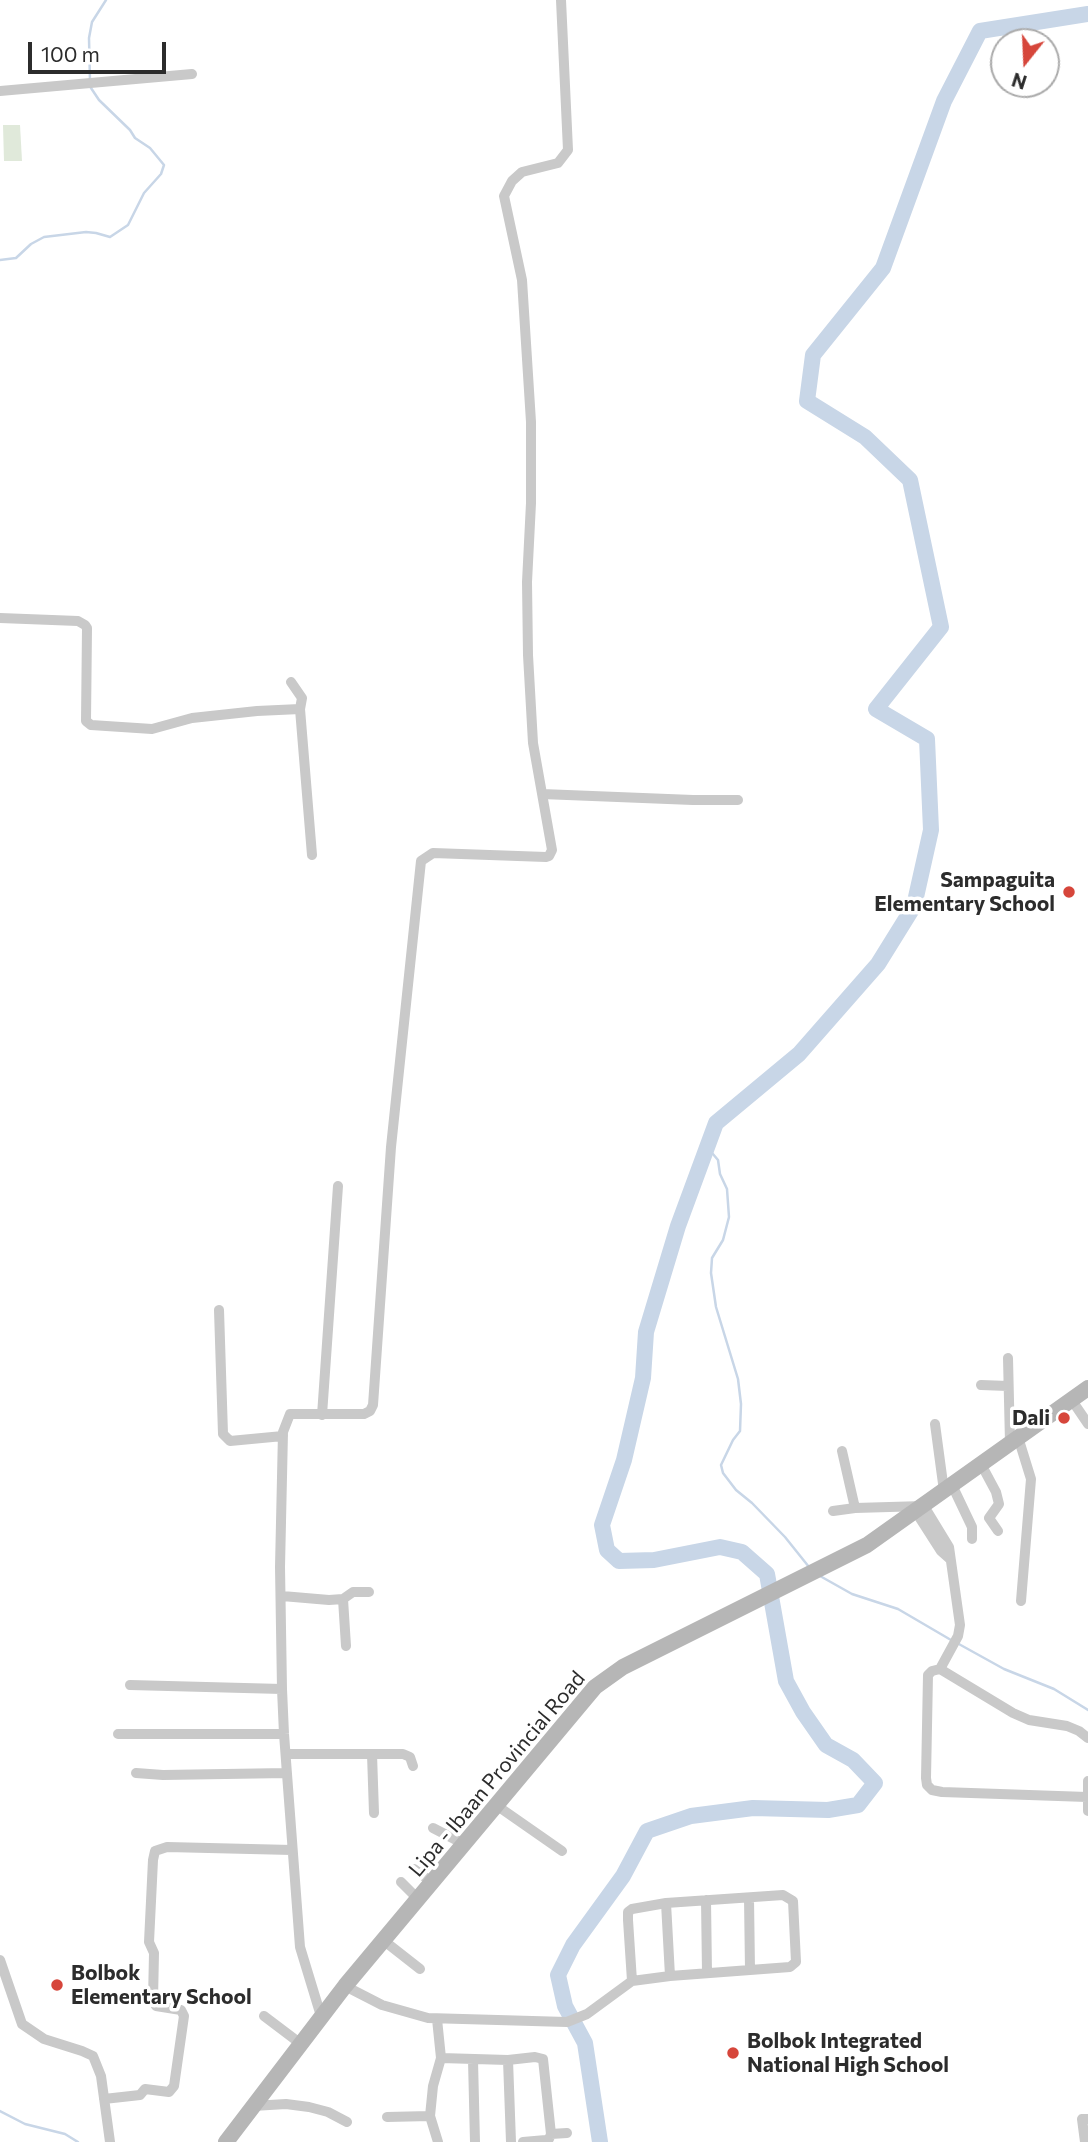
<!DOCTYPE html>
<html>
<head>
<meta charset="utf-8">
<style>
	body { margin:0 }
	#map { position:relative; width:1088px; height:2142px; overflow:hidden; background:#fff; font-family:Commissioner,sans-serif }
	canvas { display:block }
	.north { position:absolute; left:990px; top:28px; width:70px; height:70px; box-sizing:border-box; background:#fff; border:2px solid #ababab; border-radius:50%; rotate:198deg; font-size:19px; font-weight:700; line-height:28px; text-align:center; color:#2c2c2c }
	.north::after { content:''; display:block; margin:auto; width:24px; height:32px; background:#d6463b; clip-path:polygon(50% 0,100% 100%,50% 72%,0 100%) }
	.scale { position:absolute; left:28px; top:42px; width:138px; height:32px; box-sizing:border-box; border:4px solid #2c2c2c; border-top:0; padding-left:9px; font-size:21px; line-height:24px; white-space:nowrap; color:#2c2c2c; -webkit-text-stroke:5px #fff; paint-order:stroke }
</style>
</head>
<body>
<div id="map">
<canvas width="1088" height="2142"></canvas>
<div class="north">N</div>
<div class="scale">100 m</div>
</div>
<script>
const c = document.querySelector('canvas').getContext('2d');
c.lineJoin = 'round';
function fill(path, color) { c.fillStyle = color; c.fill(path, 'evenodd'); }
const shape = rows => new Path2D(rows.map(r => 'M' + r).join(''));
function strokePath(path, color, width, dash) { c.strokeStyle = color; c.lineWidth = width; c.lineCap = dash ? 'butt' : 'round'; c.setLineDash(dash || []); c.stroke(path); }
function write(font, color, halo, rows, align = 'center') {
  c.font = font + ' Commissioner,sans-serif'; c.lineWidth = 7; c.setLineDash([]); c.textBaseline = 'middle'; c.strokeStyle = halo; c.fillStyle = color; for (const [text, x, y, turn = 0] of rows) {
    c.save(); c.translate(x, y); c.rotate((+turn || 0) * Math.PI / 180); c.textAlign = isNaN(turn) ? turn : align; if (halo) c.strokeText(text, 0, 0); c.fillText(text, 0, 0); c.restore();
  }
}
fill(shape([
	[3,125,20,125,22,161,4,161]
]), '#e0e9da');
strokePath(shape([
	[90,81,89,38,92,22,106,0],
	[0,260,16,258,31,244,44,237,86,232,96,233,110,237,128,225,144,193,161,174,164,165,150,148,135,138,130,130,99,100,91,88],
	[707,1147,718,1160,720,1174,727,1189,729,1217,723,1240,712,1258,711,1273,716,1307,738,1379,741,1404,740,1431,733,1440,721,1465,723,1473,736,1490,752,1503,785,1537,809,1567],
	[820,1576,852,1594,898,1609,951,1640],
	[957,1643,1004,1669,1054,1689,1088,1710],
	[0,2111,25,2124,65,2134,78,2142]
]), '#c8d6e7', 2.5);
strokePath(shape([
	[600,2142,585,2043,565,2006,558,1975,573,1945,623,1876,647,1831,691,1816,753,1808,828,1810,858,1805,875,1783,853,1760,826,1745,803,1712,786,1681,767,1574,742,1552,720,1547,654,1560,619,1561,607,1550,602,1525,624,1460,643,1378,646,1332,678,1226,716,1123,799,1054,878,964,914,906,931,830,927,739,876,709,941,627,910,480,865,437,807,401,813,355,883,268,944,101,980,31,1088,14]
]), '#c8d6e7', 16);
strokePath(shape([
	[0,91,192,74],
	[0,618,78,621,85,625,87,628,86,721,91,725,152,729,192,718,257,711,300,709,312,855],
	[291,682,302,698,300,709],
	[542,794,693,800,738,800],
	[219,1310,223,1434,230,1441,283,1436],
	[1008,1358,1010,1443],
	[981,1385,1008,1386],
	[1071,1399,1088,1424],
	[322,1415,338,1186],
	[935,1424,944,1491],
	[1018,1437,1031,1479,1021,1601],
	[842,1451,855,1508,924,1506,949,1547,960,1625,958,1636,940,1669],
	[981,1464,996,1492,999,1504,989,1518,998,1531],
	[952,1485,972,1527,972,1539],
	[833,1511,855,1508],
	[916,1512,941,1551,950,1559],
	[282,1596,329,1600,343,1599,353,1592,369,1592],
	[343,1599,346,1646],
	[130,1685,282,1689],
	[118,1734,284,1734],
	[286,1754,403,1754,410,1757,413,1766],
	[372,1754,374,1813],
	[136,1773,163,1775,287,1773],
	[1088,1781,1088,1811],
	[1087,1797,942,1792,932,1790,927,1785,926,1778,928,1675,932,1671,940,1669,1013,1713,1029,1720,1067,1726,1079,1731,1088,1738],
	[496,1805,562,1851],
	[433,1828,464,1844],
	[414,1869,433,1883],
	[401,1882,419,1900],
	[749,1898,750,1970],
	[706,1900,707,1973],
	[666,1903,670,1976],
	[383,1940,420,1969],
	[0,1960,22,2024,44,2039,82,2051,93,2056,101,2076,110,2142],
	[345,1986,382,2005,428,2018,567,2022,587,2014,632,1981,670,1976,790,1967,796,1962,793,1901,783,1895,666,1903,632,1909,628,1912,628,1920,632,1981],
	[264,2016,301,2044],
	[321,2016,300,1947,284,1734,282,1689,280,1567,283,1432,290,1414,364,1414,370,1411,373,1405,391,1147,421,861,433,853,546,857,549,856,552,850,533,743,528,655,527,582,531,503,531,422,522,280,504,196,512,181,522,172,558,163,568,150,561,0],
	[437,2019,441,2058,433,2086,430,2116,438,2142],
	[441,2058,508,2060,535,2057,543,2059,551,2134],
	[473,2060,475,2142],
	[508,2060,511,2142],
	[104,2099,140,2095,145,2089,169,2092,174,2086,184,2016,181,2010,156,2006,153,2000,154,1953,149,1942,153,1860,155,1851,167,1847,292,1850],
	[253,2106,286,2104,309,2107,328,2112,347,2122],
	[387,2117,430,2116],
	[523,2142,546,2140,549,2139,551,2134,567,2133],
	[1085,2142,1082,2119,1088,2119]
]), '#c9c9c9', 10);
strokePath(shape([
	[226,2142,345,1986,595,1687,623,1667,867,1545,1088,1388]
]), '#b6b6b6', 16);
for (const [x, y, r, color] of [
	[1069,892,7,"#d6463b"],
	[1064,1418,7,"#d6463b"],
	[57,1985,7,"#d6463b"],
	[733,2053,7,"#d6463b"]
]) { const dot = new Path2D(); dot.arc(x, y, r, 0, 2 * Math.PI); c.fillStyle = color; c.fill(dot); strokePath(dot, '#fff', 2.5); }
write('bold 21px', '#2c2c2c', '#fff', [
	["Sampaguita",1055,880],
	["Elementary School",1055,904],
	["Dali",1050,1418],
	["Bolbok",71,1973,"left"],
	["Elementary School",71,1997,"left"],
	["Bolbok Integrated",747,2041,"left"],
	["National High School",747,2065,"left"]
], 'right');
write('21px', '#2c2c2c', '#fff', [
	["Lipa - Ibaan Provincial Road",497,1774,-50]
]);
</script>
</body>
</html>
